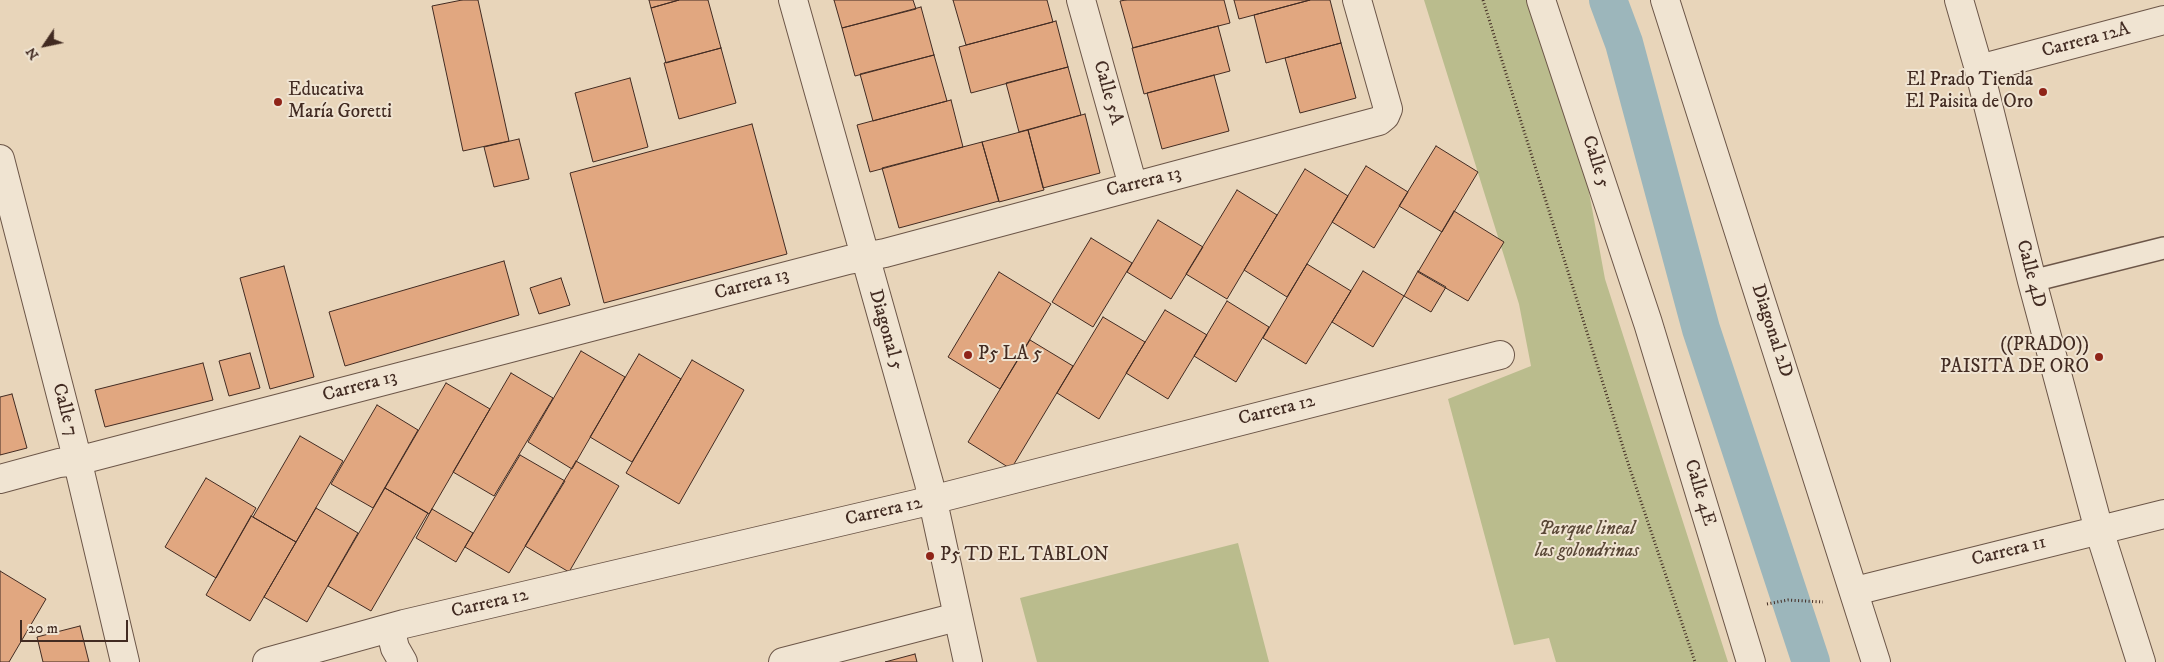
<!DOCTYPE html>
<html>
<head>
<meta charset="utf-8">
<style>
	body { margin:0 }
	#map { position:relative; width:2164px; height:662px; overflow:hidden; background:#e8d5ba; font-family:"IM FELL DW Pica",serif }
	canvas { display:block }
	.north { position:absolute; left:20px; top:20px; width:50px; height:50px; -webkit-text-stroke:4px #f0e4d2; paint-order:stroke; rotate:236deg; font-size:14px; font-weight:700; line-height:20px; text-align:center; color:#422b22 }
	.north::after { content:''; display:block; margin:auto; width:18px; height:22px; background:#422b22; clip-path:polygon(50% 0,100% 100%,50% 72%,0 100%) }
	.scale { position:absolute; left:20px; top:620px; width:108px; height:22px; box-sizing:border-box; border:2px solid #422b22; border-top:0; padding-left:6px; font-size:15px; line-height:18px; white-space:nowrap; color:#422b22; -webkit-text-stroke:4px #f0e4d2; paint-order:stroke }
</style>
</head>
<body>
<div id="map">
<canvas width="2164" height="662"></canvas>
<div class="north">N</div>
<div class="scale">20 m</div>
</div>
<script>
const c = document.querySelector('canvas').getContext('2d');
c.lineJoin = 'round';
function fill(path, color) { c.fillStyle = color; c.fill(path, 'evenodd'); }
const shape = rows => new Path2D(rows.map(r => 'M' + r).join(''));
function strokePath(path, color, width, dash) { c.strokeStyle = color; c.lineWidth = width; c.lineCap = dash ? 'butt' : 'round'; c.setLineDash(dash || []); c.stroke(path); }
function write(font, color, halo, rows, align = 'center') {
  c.font = font + ' "IM FELL DW Pica",serif'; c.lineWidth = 4; c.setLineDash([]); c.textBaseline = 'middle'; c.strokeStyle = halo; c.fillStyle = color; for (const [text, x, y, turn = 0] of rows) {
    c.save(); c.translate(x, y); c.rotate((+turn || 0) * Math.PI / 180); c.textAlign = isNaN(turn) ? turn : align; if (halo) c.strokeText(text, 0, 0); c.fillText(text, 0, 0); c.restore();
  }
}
fill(shape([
	[1424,0,1543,0,1568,78,1605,279,1728,662,1556,662,1549,638,1514,645,1448,399,1531,366,1519,304],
	[1238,543,1269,662,1037,662,1020,598]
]), '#babc8d');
strokePath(shape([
	[1608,0,1624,43,1701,329,1811,662]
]), '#9cb6bb', 38);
const building = shape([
	[462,0,478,0,509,141,463,151,432,6,462,0],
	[649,0,679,0,651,8,649,0],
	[679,0,708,0,721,48,666,63,651,8,679,0],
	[834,0,913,0,916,9,842,28,834,0],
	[953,0,1047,0,1053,22,966,45,953,0],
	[1126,0,1224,0,1230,23,1133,48,1120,1,1126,0],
	[1234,0,1310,0,1239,19,1234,0],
	[1310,0,1330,0,1341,43,1266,63,1254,15,1310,0],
	[921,7,934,55,855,76,842,28,921,7],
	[1056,21,1068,67,971,93,959,47,1056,21],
	[1218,26,1230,71,1144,94,1132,48,1218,26],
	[1341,43,1356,98,1300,113,1285,58,1341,43],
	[721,48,736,103,679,119,664,63,721,48],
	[934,55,947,101,873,121,860,74,934,55],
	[1068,67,1081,115,1019,132,1006,83,1068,67],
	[1214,75,1229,131,1162,149,1147,93,1214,75],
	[630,78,648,147,593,162,575,93,630,78],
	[951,100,963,147,870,172,857,125,951,100],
	[1085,114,1100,173,1043,188,1028,130,1085,114],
	[752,124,787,254,604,303,570,173,752,124],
	[1028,130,1044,190,999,202,982,142,1028,130],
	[519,139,529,179,494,187,484,147,519,139],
	[982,142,999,201,899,228,882,168,982,142],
	[1436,146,1478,172,1442,232,1399,206,1436,146],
	[1366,166,1408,192,1374,248,1332,222,1366,166],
	[1305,169,1348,196,1287,297,1244,270,1305,169],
	[1237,190,1277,215,1227,299,1186,274,1237,190],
	[1454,211,1504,242,1468,301,1418,272,1454,211],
	[1158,220,1203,247,1171,299,1127,272,1158,220],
	[1091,238,1132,263,1093,327,1052,302,1091,238],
	[504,261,519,315,345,366,329,312,504,261],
	[1307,264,1351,291,1306,364,1263,338,1307,264],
	[284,266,314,377,270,389,240,278,284,266],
	[1363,271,1404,296,1373,347,1332,322,1363,271],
	[1418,271,1446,287,1431,312,1404,296,1418,271],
	[999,272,1051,304,1000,389,948,357,999,272],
	[561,278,570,305,539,314,530,288,561,278],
	[1227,301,1269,327,1236,382,1194,356,1227,301],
	[1165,310,1207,335,1168,399,1126,373,1165,310],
	[1103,317,1145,342,1099,419,1057,393,1103,317],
	[1030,340,1073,366,1011,469,968,442,1030,340],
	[581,351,625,377,572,469,528,442,581,351],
	[250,353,260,388,229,396,219,361,250,353],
	[639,354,681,379,632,462,590,437,639,354],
	[692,360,744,390,679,504,626,473,692,360],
	[203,363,213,400,105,427,95,390,203,363],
	[511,373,553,398,494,496,453,472,511,373],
	[446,383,490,409,429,514,385,488,446,383],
	[12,394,27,448,0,455,0,397,12,394],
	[377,405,418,430,373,508,331,484,377,405],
	[300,436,343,461,296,542,253,517,300,436],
	[520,455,565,481,509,573,465,547,520,455],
	[576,461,619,486,569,572,525,546,576,461],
	[206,478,256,508,216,578,165,547,206,478],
	[385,488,428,513,371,611,328,586,385,488],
	[316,508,358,533,307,622,264,597,316,508],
	[432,509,473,533,456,562,416,538,432,509],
	[251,516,296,542,250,621,206,595,251,516],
	[0,571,46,599,9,662,0,662,0,571],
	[80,626,89,662,43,662,37,637,80,626],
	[915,654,917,662,885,662,915,654]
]);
fill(building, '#e1a780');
strokePath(building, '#422b22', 1);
const service = shape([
	[2032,281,2164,248]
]);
const pedestrian = shape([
	[783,662,957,617]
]);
const minor = shape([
	[793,0,929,483,968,662],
	[1081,0,1133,186],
	[1959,0,1979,69,2032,281,2099,530,2141,662],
	[1979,69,2164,20],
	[0,159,73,442,125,662],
	[0,479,59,463,77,461,848,260,885,253,1379,121,1385,116,1388,109,1357,0],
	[1855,591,2164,514],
	[390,628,395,648,403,662],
	[267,662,404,624,916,504,1500,355]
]);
const tertiary = shape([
	[1541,0,1648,323,1751,662],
	[1665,0,1876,662]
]);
strokePath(service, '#6c5648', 24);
strokePath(pedestrian, '#6c5648', 30);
strokePath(minor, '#6c5648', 30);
strokePath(tertiary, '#6c5648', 30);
strokePath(shape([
	[1483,0,1627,460,1695,662],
	[1767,604,1788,600,1823,602]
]), '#422b22', 3, [1, 2.5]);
strokePath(service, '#f0e4d2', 21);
strokePath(pedestrian, '#f0e4d2', 28);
strokePath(minor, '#f0e4d2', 28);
strokePath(tertiary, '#f0e4d2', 28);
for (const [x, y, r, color] of [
	[2043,92,5,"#8f2418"],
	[278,102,5,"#8f2418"],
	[968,355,5,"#8f2418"],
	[2099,357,5,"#8f2418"],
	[930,556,5,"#8f2418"]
]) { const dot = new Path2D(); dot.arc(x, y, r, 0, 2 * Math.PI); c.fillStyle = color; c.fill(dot); strokePath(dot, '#f0e4d2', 2); }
write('19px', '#422b22', '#f0e4d2', [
	["Carrera 12A",2086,41,-15],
	["Calle 5A",1107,93,74],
	["Calle 5",1595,162,72],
	["Carrera 13",1144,183,-14],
	["Calle 4D",2030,274,75],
	["Carrera 13",752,285,-15],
	["Diagonal 5",885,330,74],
	["Diagonal 2D",1771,331,72],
	["Carrera 13",360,387,-15],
	["Calle 7",64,410,75],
	["Carrera 12",1277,411,-14],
	["Calle 4E",1699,493,73],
	["Carrera 12",884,512,-13],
	["Carrera 11",2009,552,-14],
	["Carrera 12",490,604,-13]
]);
write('19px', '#422b22', '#f0e4d2', [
	["El Prado Tienda",2033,81,"right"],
	["El Paisita de Oro",2033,103,"right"],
	["Educativa",288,91],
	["María Goretti",288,113],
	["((PRADO))",2089,346,"right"],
	["PAISITA DE ORO",2089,368,"right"],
	["P5 LA 5",978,355],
	["P5 TD EL TABLON",940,556]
], 'left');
write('italic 19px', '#5a4837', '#f0e4d2', [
	["Parque lineal",1587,530],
	["las golondrinas",1587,552]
]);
</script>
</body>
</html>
